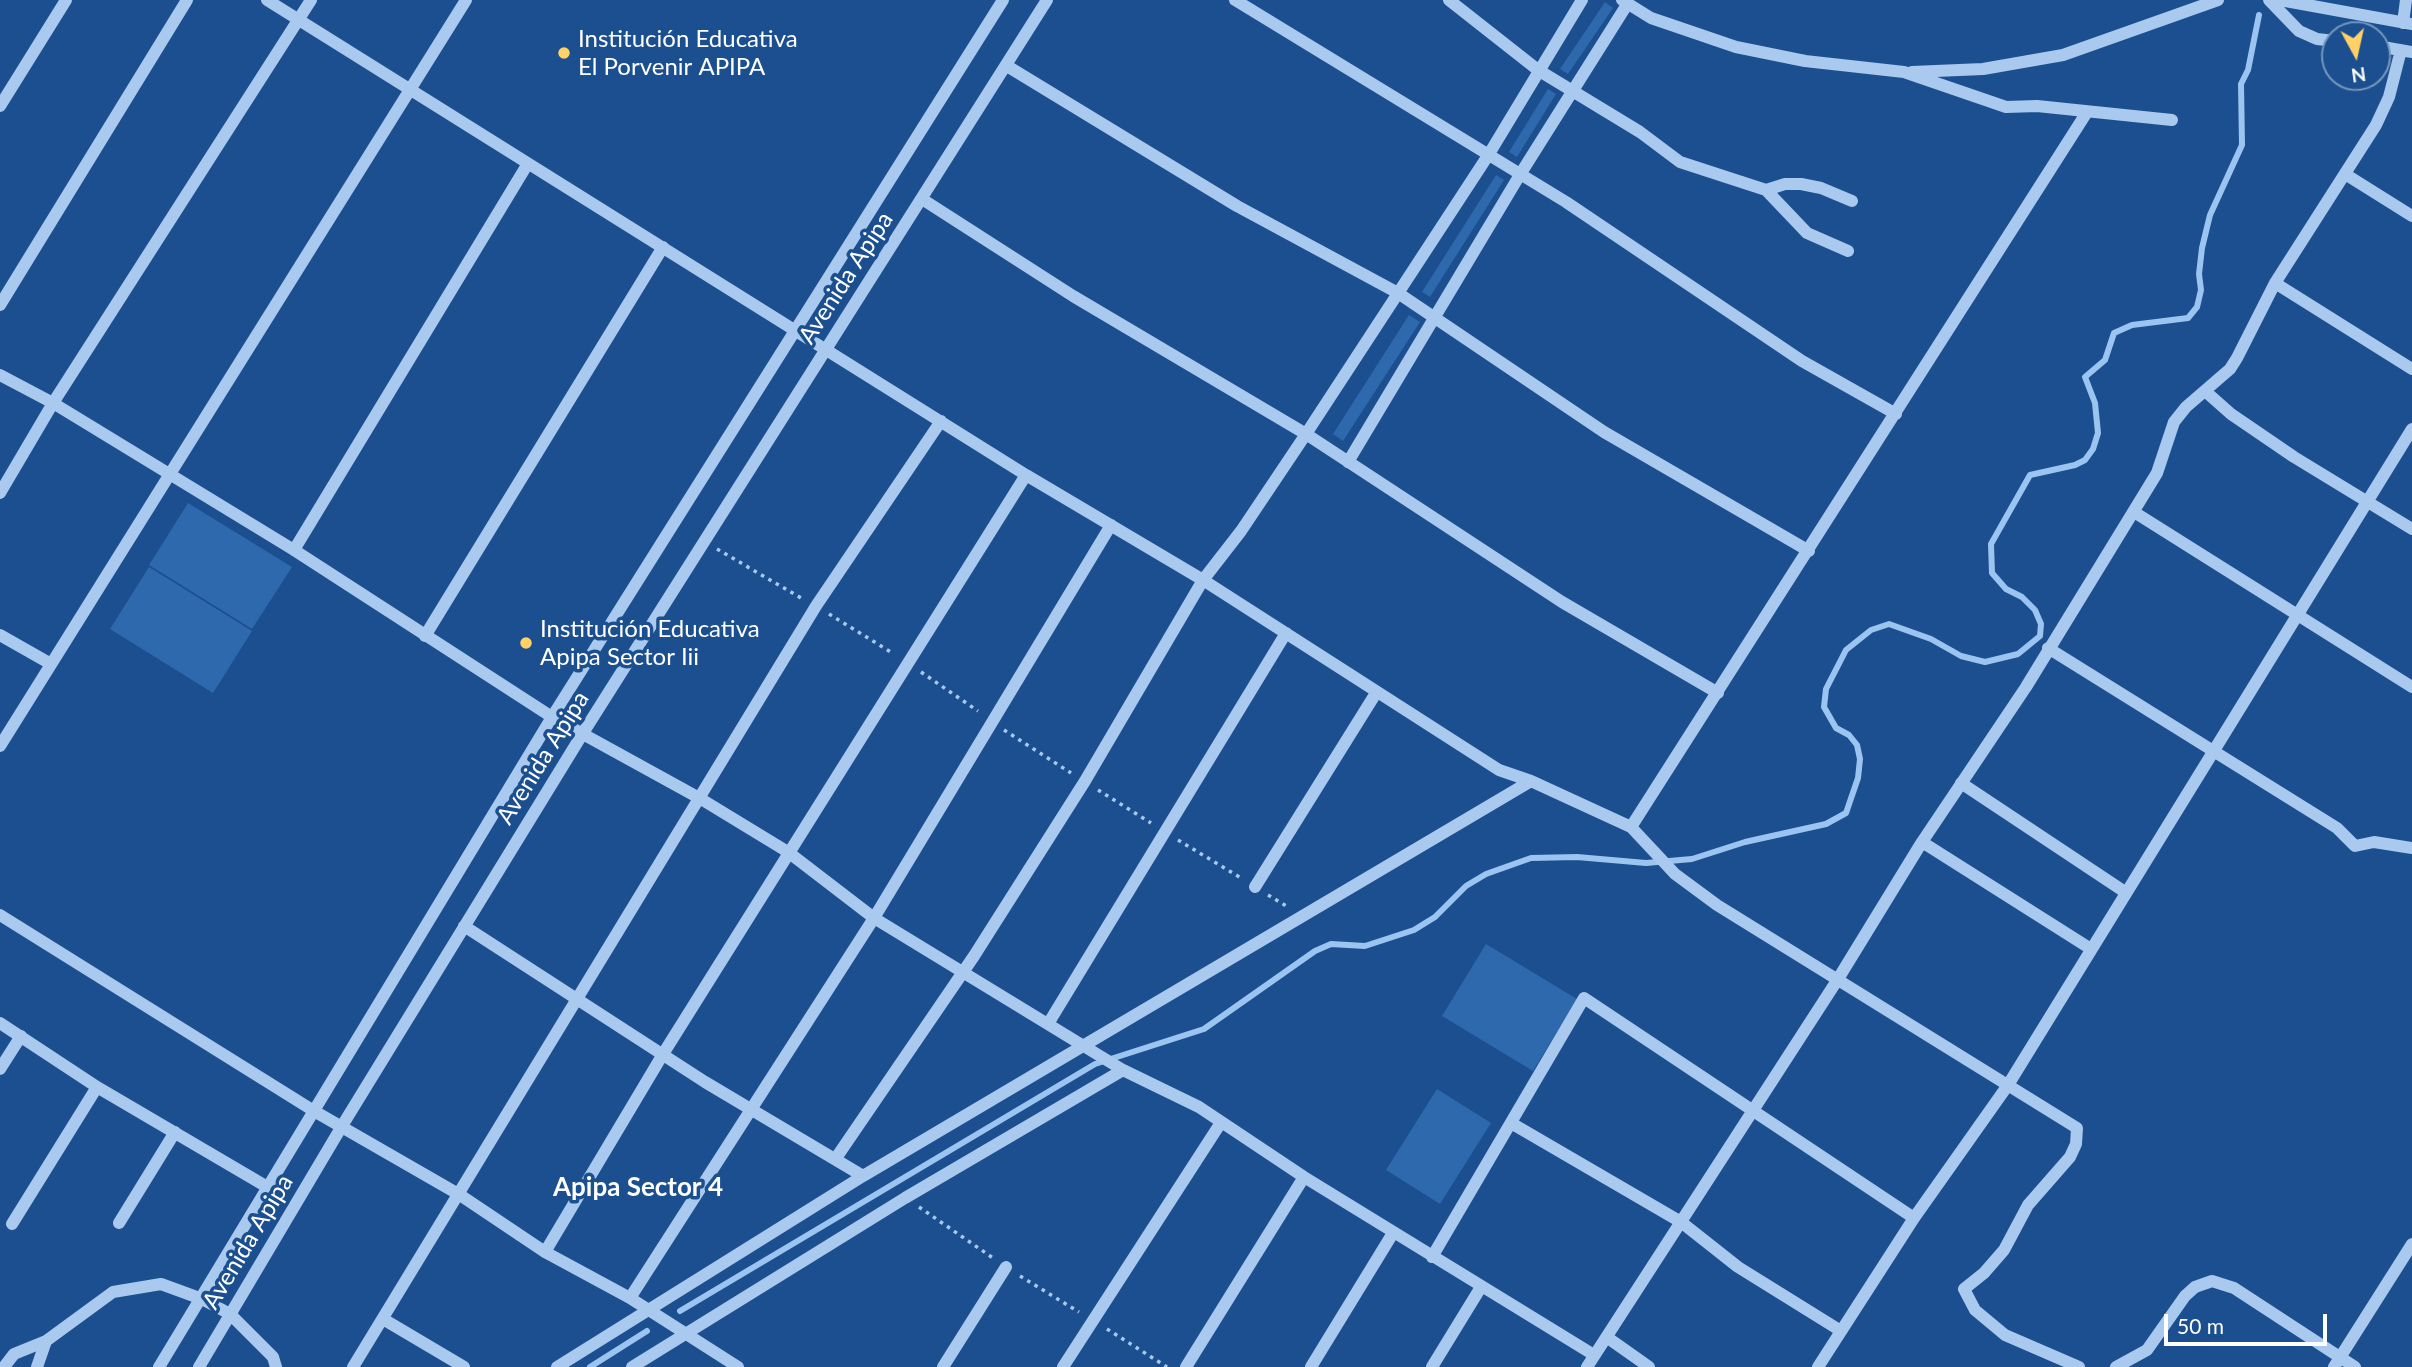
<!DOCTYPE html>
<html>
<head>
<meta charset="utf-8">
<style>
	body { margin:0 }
	#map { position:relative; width:2412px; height:1367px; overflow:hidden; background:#1b4f8f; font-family:Lato,sans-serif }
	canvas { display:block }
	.north { position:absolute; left:2321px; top:21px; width:70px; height:70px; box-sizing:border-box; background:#1b4f8f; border:2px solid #7695bc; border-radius:50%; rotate:172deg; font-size:19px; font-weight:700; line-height:28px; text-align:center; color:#fff }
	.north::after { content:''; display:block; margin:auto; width:24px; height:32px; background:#ffd166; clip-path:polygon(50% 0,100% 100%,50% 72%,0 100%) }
	.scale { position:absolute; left:2164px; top:1314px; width:163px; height:32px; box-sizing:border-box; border:4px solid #fff; border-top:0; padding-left:9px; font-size:21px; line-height:24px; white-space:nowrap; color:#fff; -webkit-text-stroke:5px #1b4f8f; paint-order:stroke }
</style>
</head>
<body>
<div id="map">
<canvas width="2412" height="1367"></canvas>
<div class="north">N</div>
<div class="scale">50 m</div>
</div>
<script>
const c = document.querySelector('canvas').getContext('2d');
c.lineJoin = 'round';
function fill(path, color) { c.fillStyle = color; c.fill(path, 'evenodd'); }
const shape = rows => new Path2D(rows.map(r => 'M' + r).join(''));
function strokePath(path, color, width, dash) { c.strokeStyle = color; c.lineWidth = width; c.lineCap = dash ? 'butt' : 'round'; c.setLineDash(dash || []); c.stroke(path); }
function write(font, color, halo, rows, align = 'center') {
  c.font = font + ' Lato,sans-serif'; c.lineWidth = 7; c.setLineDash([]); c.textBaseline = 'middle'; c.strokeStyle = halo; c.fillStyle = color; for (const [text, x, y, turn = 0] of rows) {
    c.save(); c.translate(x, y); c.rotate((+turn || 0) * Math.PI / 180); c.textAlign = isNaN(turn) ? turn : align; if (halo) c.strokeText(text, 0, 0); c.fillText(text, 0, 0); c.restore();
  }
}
fill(shape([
	[1605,2,1613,8,1568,74,1560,69],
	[1548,89,1556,94,1517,157,1509,152],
	[1496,175,1504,180,1430,297,1422,292],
	[1409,315,1420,322,1343,441,1333,434],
	[188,503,292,567,252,629,149,565],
	[149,567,252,631,213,693,110,629],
	[1486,944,1577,999,1533,1071,1442,1016],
	[1437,1089,1491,1123,1440,1204,1386,1170]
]), '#2e69ad');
strokePath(shape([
	[680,1311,1095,1064,1204,1029,1315,951,1331,944,1365,946,1414,930,1435,917,1466,886,1486,874,1531,858,1577,857,1646,863,1692,859,1745,842,1826,824,1846,813,1858,778,1860,759,1857,745,1849,735,1836,728,1824,707,1826,689,1846,650,1871,630,1889,624,1931,639,1961,656,1985,662,2018,654,2040,636,2041,624,2035,610,2022,597,2006,589,1992,573,1991,544,2030,475,2075,465,2085,460,2093,449,2098,433,2095,403,2085,377,2105,360,2114,333,2132,325,2188,318,2197,307,2201,290,2199,274,2202,248,2210,215,2242,145,2241,84,2248,70,2259,15],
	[590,1367,647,1331]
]), '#9cc4f0', 6);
strokePath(shape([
	[717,549,801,598],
	[829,614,894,654],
	[921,672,978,711],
	[1004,730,1071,773],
	[1098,790,1151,823],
	[1178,840,1241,878],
	[1268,895,1288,907],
	[919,1207,993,1258],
	[1020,1276,1079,1312],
	[1107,1329,1167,1367]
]), '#a9c9ee', 3.5, [3.5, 5]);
strokePath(shape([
	[267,0,1026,475,1203,580,1499,770,1531,781,1631,827,1675,874,1717,905,2077,1128,2076,1144,2070,1157,2028,1205,2004,1250,1984,1273,1964,1289,1975,1310,2005,1335,2079,1367],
	[1235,0,1566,202,1802,361,1896,414],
	[1449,0,1538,70,1640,132,1680,162,1766,190,1807,233,1848,251],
	[1622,0,1651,18,1736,47,1805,61,1904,72,2006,107,2037,106,2172,120],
	[2269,0,2299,31,2317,39,2335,41],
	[2280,0,2412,24],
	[2403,23,2406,0],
	[2377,46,2412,52],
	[1007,66,1237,206,1398,293,1604,432,1809,551],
	[1912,72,1983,69,2063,55,2218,0],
	[0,106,66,0],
	[2345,174,2412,216],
	[1766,190,1785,184,1801,184,1821,188,1852,201],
	[922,199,1073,296,1306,434,1562,602,1718,693],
	[2275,283,2412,369],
	[0,305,187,0],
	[0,375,53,403,294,550,552,717,701,799,788,852,874,918,1123,1070,1199,1107,1304,1177,1594,1355],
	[2205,391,2231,414,2294,457,2412,529],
	[1348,462,1521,173,1628,3],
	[0,493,53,403,311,0],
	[2134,512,2412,687],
	[294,550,527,165],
	[0,635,51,664],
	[425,636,663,247],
	[2048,648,2337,828,2355,846,2374,842,2412,848],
	[0,746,466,0],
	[1961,783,2125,892],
	[1631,827,2087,112],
	[1922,842,2091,949],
	[1255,887,1376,693],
	[0,915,314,1111,460,1195,545,1252,630,1298,738,1367],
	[464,926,705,1082,863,1176],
	[0,1023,97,1087,269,1188],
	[1048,1024,1286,633],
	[0,1069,21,1036],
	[1511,1123,1681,1222,1738,1267,1841,1331],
	[836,1158,974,956,1085,781,1203,580,1241,531,1306,434,1489,154,1582,0],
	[119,1223,175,1132],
	[12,1224,97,1087],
	[545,1252,663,1054,1026,475],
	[1432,1257,1584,998,1914,1218],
	[630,1298,874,918,1111,525],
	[383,1319,464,1367],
	[1608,1338,1649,1367],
	[4,1367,14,1354,46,1341,113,1292,161,1284,202,1299,230,1314,273,1357,276,1367],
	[37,1367,46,1341],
	[159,1367,552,717,1003,0],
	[199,1367,342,1126,583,733,1047,0],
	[353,1367,816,606,941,421],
	[557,1367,863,1176,1531,781],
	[632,1367,905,1198,1123,1070],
	[943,1367,1006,1267],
	[1063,1367,1220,1124],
	[1186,1367,1304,1177],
	[1311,1367,1393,1233],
	[1432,1367,1481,1287],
	[1587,1367,1838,979,1922,842,2026,687,2157,473,2174,422,2186,407,2230,369,2237,358,2275,283,2376,125,2389,97,2401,50],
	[1818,1367,1914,1218,2008,1085,2412,429],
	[2116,1367,2147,1350,2185,1296,2195,1287,2212,1281,2234,1288,2355,1367],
	[2334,1367,2412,1244]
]), '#a9c9ee', 12);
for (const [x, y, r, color] of [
	[564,53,7,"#ffd166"],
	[526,643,7,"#ffd166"]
]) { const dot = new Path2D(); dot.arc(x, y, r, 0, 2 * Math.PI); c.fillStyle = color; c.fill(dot); strokePath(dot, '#1b4f8f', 2.5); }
write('24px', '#fff', '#1b4f8f', [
	["Institución Educativa",578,39],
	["El Porvenir APIPA",578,67],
	["Institución Educativa",540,629],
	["Apipa Sector Iii",540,657]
], 'left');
write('24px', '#fff', '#1b4f8f', [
	["Avenida Apipa",846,278,-57],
	["Avenida Apipa",543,758,-58],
	["Avenida Apipa",248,1242,-59]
]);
write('bold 26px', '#fff', '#1b4f8f', [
	["Apipa Sector 4",638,1188]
]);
</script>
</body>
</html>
